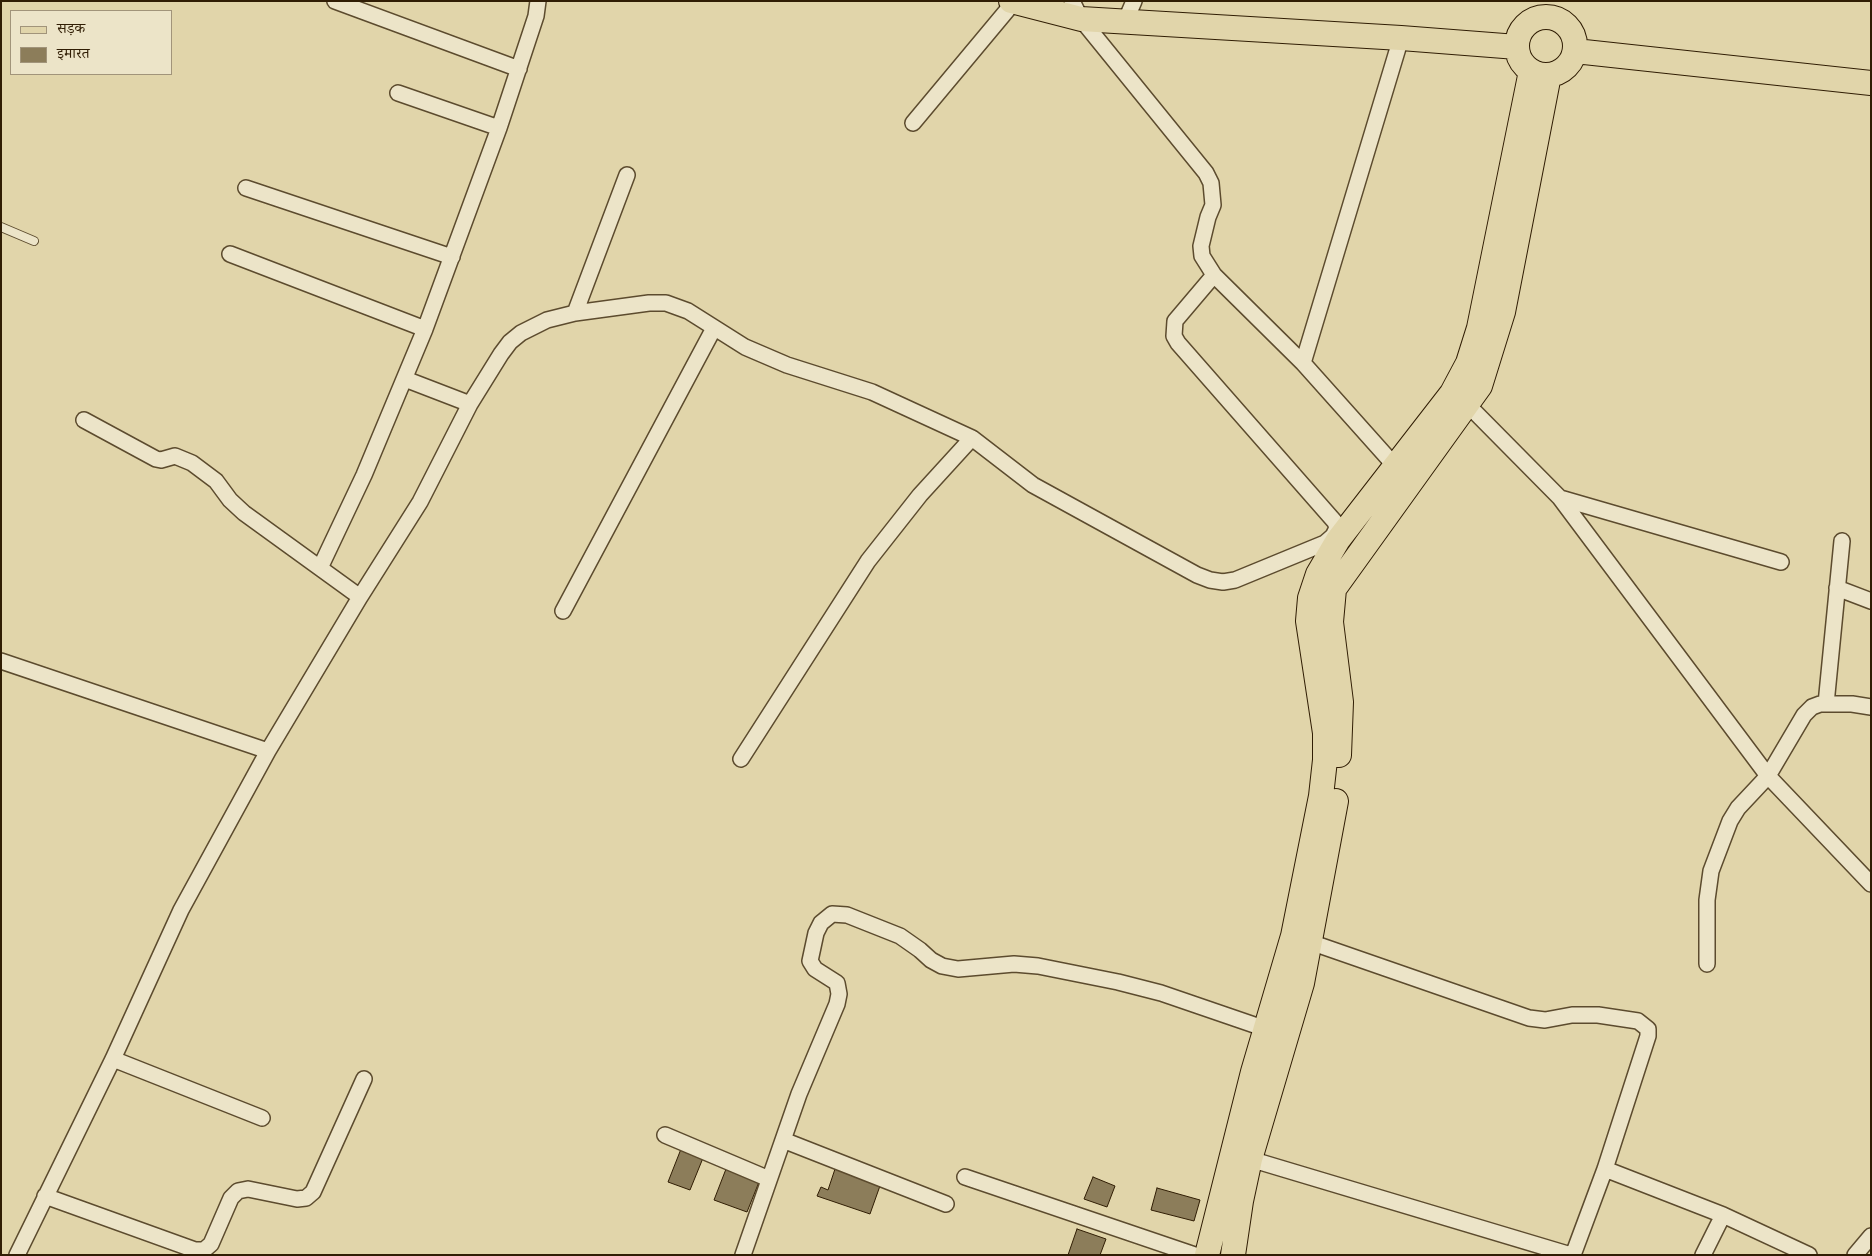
<!DOCTYPE html>
<html>
<head>
<meta charset="utf-8">
<style>
	body { margin:0 }
	#map { position:relative; width:1872px; height:1256px; overflow:hidden; background:#e1d5aa; font-family:Cardo,"Noto Serif Devanagari",serif }
	canvas { display:block }
	.frame { position:absolute; inset:0; border:2px solid #301d04; pointer-events:none }
	.legend { position:absolute; left:10px; top:10px; width:162px; height:65px; box-sizing:border-box; background:#ece4c8; border:1px solid #a1947a; margin:0; padding:6px 9px; list-style:none; font-size:15px; color:#301d04 }
	.legend li { display:flex; align-items:center; gap:10px; height:25px }
	.legend b { width:25px; border:1px solid #a1947a }
</style>
</head>
<body>
<div id="map">
<canvas width="1872" height="1256"></canvas>
<div class="frame"></div>
<ul class="legend">
<li><b style="height:6px;background:#e1d5aa"></b>सड़क</li>
<li><b style="height:14px;background:#8c7d5a"></b>इमारत</li>
</ul>
</div>
<script>
const c = document.querySelector('canvas').getContext('2d');
c.lineJoin = 'round';
function fill(path, color) { c.fillStyle = color; c.fill(path, 'evenodd'); }
const shape = rows => new Path2D(rows.map(r => 'M' + r).join(''));
function strokePath(path, color, width, dash) { c.strokeStyle = color; c.lineWidth = width; c.lineCap = dash ? 'butt' : 'round'; c.setLineDash(dash || []); c.stroke(path); }
const building = shape([
	[681,1149,703,1158,690,1190,668,1182,681,1149],
	[836,1166,881,1183,870,1214,817,1196,821,1187,828,1190,836,1166],
	[726,1169,759,1182,747,1212,714,1200,726,1169],
	[1093,1177,1115,1186,1107,1207,1084,1199,1093,1177],
	[1157,1188,1200,1200,1194,1221,1151,1210,1157,1188],
	[1077,1229,1106,1239,1100,1255,1068,1255,1077,1229]
]);
fill(building, '#8c7d5a');
strokePath(building, '#301d04', 1);
const lane = shape([
	[1,227,34,241]
]);
const street = shape([
	[335,1,519,69],
	[1072,1,1081,19,1206,173,1211,183,1213,205,1208,217,1201,246,1202,256,1214,275,1303,363,1395,466],
	[1125,22,1134,1],
	[398,93,499,128],
	[913,123,1014,2],
	[246,188,452,257],
	[230,254,425,329],
	[575,313,627,175],
	[1303,363,1401,38],
	[405,379,470,404],
	[1467,404,1560,498,1768,776,1871,884],
	[84,420,156,459,161,460,175,456,192,463,216,481,230,500,244,513,360,597],
	[1560,498,1781,562],
	[320,568,364,475,425,329,499,128,536,16,538,1],
	[1837,588,1871,601],
	[563,611,714,328],
	[1,661,268,751],
	[1826,704,1842,541],
	[741,759,868,561,920,495,972,438],
	[1310,942,1529,1018,1545,1020,1572,1015,1598,1015,1638,1021,1648,1029,1648,1036,1605,1169,1573,1255],
	[1707,964,1707,900,1711,871,1730,821,1738,808,1768,776,1804,715,1812,707,1820,704,1852,704,1871,707],
	[113,1059,262,1118],
	[665,1135,769,1179],
	[783,1140,946,1204],
	[1250,1159,1571,1255],
	[1605,1169,1723,1215,1809,1255],
	[965,1177,1195,1255],
	[45,1196,195,1250,204,1250,211,1244,231,1198,238,1191,248,1189,297,1199,306,1198,313,1192,364,1079],
	[17,1255,113,1059,181,910,268,751,360,597,420,502,470,404,501,354,510,342,521,333,547,320,575,313,649,303,666,303,688,311,745,347,787,365,872,392,972,438,1033,485,1197,575,1210,580,1223,582,1235,580,1325,543,1333,536,1337,528,1335,522,1178,343,1174,336,1175,321,1214,275],
	[743,1255,799,1094,837,1004,839,994,837,983,815,969,810,961,816,933,821,923,832,914,847,915,900,936,920,950,931,960,942,966,958,969,1014,964,1038,966,1118,982,1161,993,1266,1029],
	[1703,1255,1723,1215],
	[1855,1255,1871,1236]
]);
const primary = shape([
	[1011,1,1081,19,1401,38,1517,47],
	'1517 46a29 29 0 1 1 58 0a29 29 0 1 1-58 0Z',
	[1575,51,1871,83],
	[1339,755,1341,702,1331,622,1334,589,1480,386,1503,312,1549,75],
	[1207,1255,1253,1072,1293,936,1321,796,1325,760,1325,733,1308,621,1310,598,1318,574,1338,540,1452,393,1468,363,1479,328,1531,71],
	[1233,1255,1241,1201,1250,1159,1302,983,1336,801]
]);
strokePath(lane, '#5c4b2e', 10);
strokePath(street, '#5c4b2e', 18);
strokePath(primary, '#301d04', 26);
strokePath(lane, '#ece4c8', 8);
strokePath(street, '#ece4c8', 15);
strokePath(primary, '#e1d5aa', 24);
</script>
</body>
</html>
